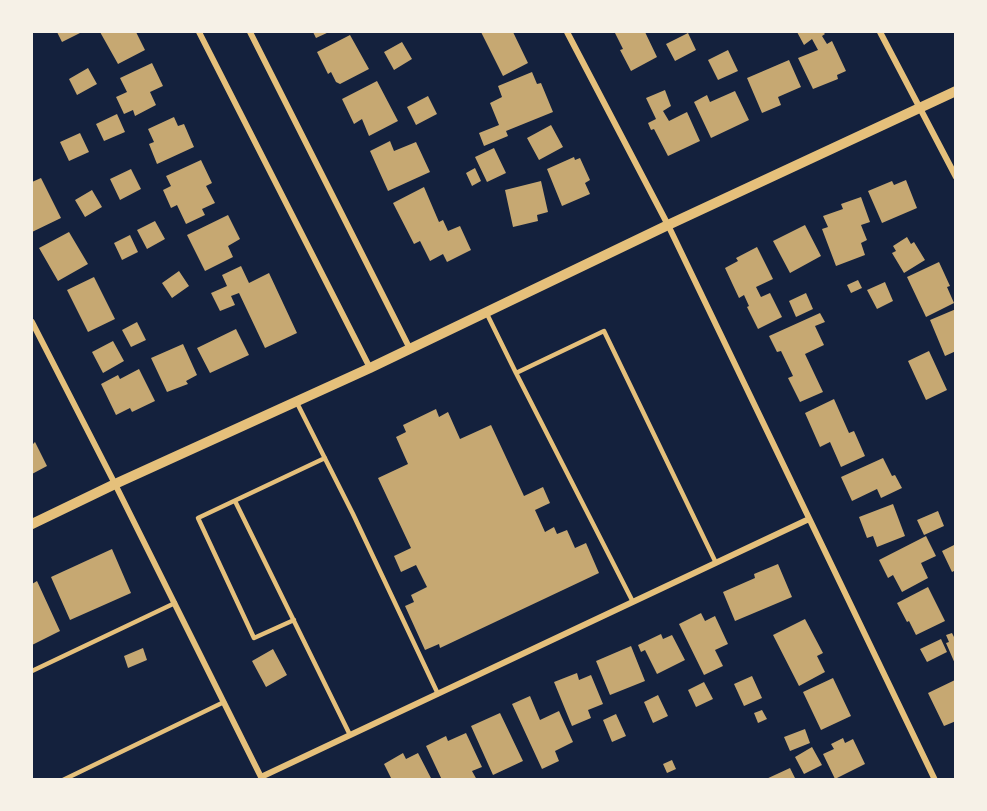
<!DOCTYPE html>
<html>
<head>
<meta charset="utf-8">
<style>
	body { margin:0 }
	#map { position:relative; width:987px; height:811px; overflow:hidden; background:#14213d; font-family:"Open Sans",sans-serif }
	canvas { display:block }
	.frame { position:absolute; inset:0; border:33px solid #f6f1e7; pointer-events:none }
</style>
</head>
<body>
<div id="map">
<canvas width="987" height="811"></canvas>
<div class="frame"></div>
</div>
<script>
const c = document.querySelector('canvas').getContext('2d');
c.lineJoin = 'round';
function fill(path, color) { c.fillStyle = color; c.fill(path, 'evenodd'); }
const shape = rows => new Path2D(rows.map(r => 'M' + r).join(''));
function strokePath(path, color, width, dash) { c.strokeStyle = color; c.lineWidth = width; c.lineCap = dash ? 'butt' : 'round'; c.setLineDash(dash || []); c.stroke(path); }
fill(shape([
	[57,32,82,32,62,42],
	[100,32,136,32,145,50,118,64],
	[313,32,329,32,316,38],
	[481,32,513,32,528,63,503,76],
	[618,32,645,32,657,57,631,71,620,50,623,49,615,33],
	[797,32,823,32,825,34,822,36,827,44,832,41,846,71,837,75,838,79,813,89,798,58,818,50,812,39,804,45],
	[688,33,696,50,675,61,666,44],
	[350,35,369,69,340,84,336,82,331,72,328,74,317,52],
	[402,42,412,59,394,70,384,52],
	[728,50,738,71,718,80,708,60],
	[789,60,801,87,778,97,781,105,762,113,747,78],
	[152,63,163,86,150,92,156,105,135,116,133,110,124,114,116,97,127,92,120,78],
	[88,68,97,84,77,95,69,79],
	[532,72,537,84,541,83,553,112,506,131,508,136,484,146,479,133,499,125,490,103,502,97,498,86],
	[377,81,398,121,369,136,362,119,354,124,342,99],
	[665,90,671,106,663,111,669,121,687,112,700,141,668,156,654,129,651,130,648,123,656,119,646,98],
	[735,91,749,120,711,138,694,102,707,95,710,102],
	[428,96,437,114,416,125,407,107],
	[117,114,125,132,104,141,96,124],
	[174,117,178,126,184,124,194,147,157,164,149,144,154,142,148,129],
	[551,125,563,147,539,160,527,138],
	[80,133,89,152,69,161,60,142],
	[390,141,394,151,416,142,430,172,388,191,370,151],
	[494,148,506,173,487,182,475,157],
	[574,157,575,160,580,158,590,180,585,183,590,194,562,206,547,169],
	[201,160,212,183,206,186,215,203,202,209,205,215,186,224,177,205,171,208,163,190,171,186,166,176],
	[475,168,481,181,472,186,466,173],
	[131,169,141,189,120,200,110,179],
	[41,178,61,218,32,232,32,182],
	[906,180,917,208,882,223,868,191,892,181,894,185],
	[541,181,548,212,537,215,538,221,513,227,505,190],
	[424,187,439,222,443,220,448,231,460,226,471,250,447,262,443,254,430,261,420,241,414,244,393,203],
	[92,190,102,207,85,217,75,200],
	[861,197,870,222,861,225,867,240,861,243,865,255,836,266,822,229,828,227,823,216,843,209,841,204],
	[228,215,240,239,228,246,233,257,205,271,187,235],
	[155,221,165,239,147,249,137,230],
	[805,225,821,256,790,273,773,241],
	[69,232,88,264,58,281,39,248],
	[130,235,138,252,122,260,114,243],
	[907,237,911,244,914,242,925,260,904,273,892,253,896,251,893,246],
	[757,247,773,279,756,287,761,297,770,293,782,317,758,329,747,307,749,306,744,295,739,298,725,268,738,261,736,258],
	[939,262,950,286,947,287,954,303,926,317,907,277],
	[241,266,249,283,269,273,297,333,265,348,239,293,231,296,235,305,220,311,211,293,227,286,222,275],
	[179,271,189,286,172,298,162,283],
	[94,277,115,319,88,332,67,290],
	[858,280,862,288,851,293,847,285],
	[885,282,893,301,877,309,867,290],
	[806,293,813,309,796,317,789,301],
	[956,309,956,351,945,356,930,320],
	[820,313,825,322,815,326,824,345,805,354,823,392,800,402,788,378,793,376,781,351,777,352,769,336],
	[137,322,146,340,131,347,122,330],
	[236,329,249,355,210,373,197,348],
	[113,341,124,361,103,373,92,352],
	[183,344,197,375,186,381,188,384,167,392,151,358],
	[929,351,947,390,926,400,908,361],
	[139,369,155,401,132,412,130,408,116,415,101,384,118,375,120,379],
	[834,399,849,433,854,431,865,456,841,467,830,442,820,447,805,413],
	[436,409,439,417,448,412,460,439,491,425,524,496,543,487,550,503,535,510,545,532,554,527,557,534,567,530,575,548,586,543,599,573,440,648,439,644,425,650,405,606,414,602,411,595,427,587,416,565,401,572,394,556,411,548,378,478,408,464,396,437,406,432,403,425],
	[35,442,47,466,32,474,32,445],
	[883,458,892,476,895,475,902,488,881,498,877,489,852,501,841,477],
	[893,504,905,536,877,547,873,536,867,538,859,517],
	[938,511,944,526,924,535,917,520],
	[926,536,936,556,921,563,928,578,902,592,893,575,888,578,879,560],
	[956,544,956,570,952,572,942,551],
	[112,549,131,593,70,620,51,577],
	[778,564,792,597,735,621,723,592,755,578,754,574],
	[37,581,60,631,32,645,32,584],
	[928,587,945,621,916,635,909,621,907,622,897,603],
	[701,613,705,621,715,616,728,644,715,650,723,666,704,675,679,624],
	[805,619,823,653,817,656,825,672,799,686,773,635],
	[952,633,956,641,956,666,946,643,949,642,946,635],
	[661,634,663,639,672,635,685,660,657,674,645,650,641,652,638,645],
	[941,639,947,652,927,662,920,649],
	[631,646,645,681,610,695,596,661],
	[143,648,147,660,128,668,124,656],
	[273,649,287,675,266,687,252,661],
	[577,673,579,680,591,675,603,704,588,710,591,718,572,726,554,682],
	[752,676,762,698,744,706,734,684],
	[833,678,851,716,821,730,803,692],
	[955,680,956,721,944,726,928,693],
	[704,682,713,699,696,707,688,690],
	[658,695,668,716,653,723,644,702],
	[530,696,540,720,559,711,573,742,555,751,559,761,542,769,512,704],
	[762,710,767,719,758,723,754,713],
	[500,713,523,761,493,775,471,726],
	[616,714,626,736,612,742,603,720],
	[805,729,810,743,790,751,784,737],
	[466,733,482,767,472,771,477,780,442,780,426,746,446,736,448,741],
	[843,738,845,743,853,739,865,764,835,779,823,754,834,749,831,744],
	[812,747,822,765,804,774,795,757],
	[403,753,406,759,418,753,432,780,392,780,384,764],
	[672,760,676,769,667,773,663,764],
	[790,768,796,780,764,780]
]), '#c6a872');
strokePath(shape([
	[486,312,516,373,604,331,716,563],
	[516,373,633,602],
	[296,401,353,514,438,694],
	[235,501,350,735],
	[294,620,254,638,198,518,325,458],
	[32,671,175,603],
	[63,780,224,702]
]), '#e5c07b', 4.5);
strokePath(shape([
	[199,32,370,368],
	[250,32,410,349],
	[567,32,668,225,935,780],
	[880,32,956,177],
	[32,322,115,484,261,777,809,519]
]), '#e5c07b', 6);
strokePath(shape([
	[32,524,115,484,370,368,668,225,956,91]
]), '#e5c07b', 10);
</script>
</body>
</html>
